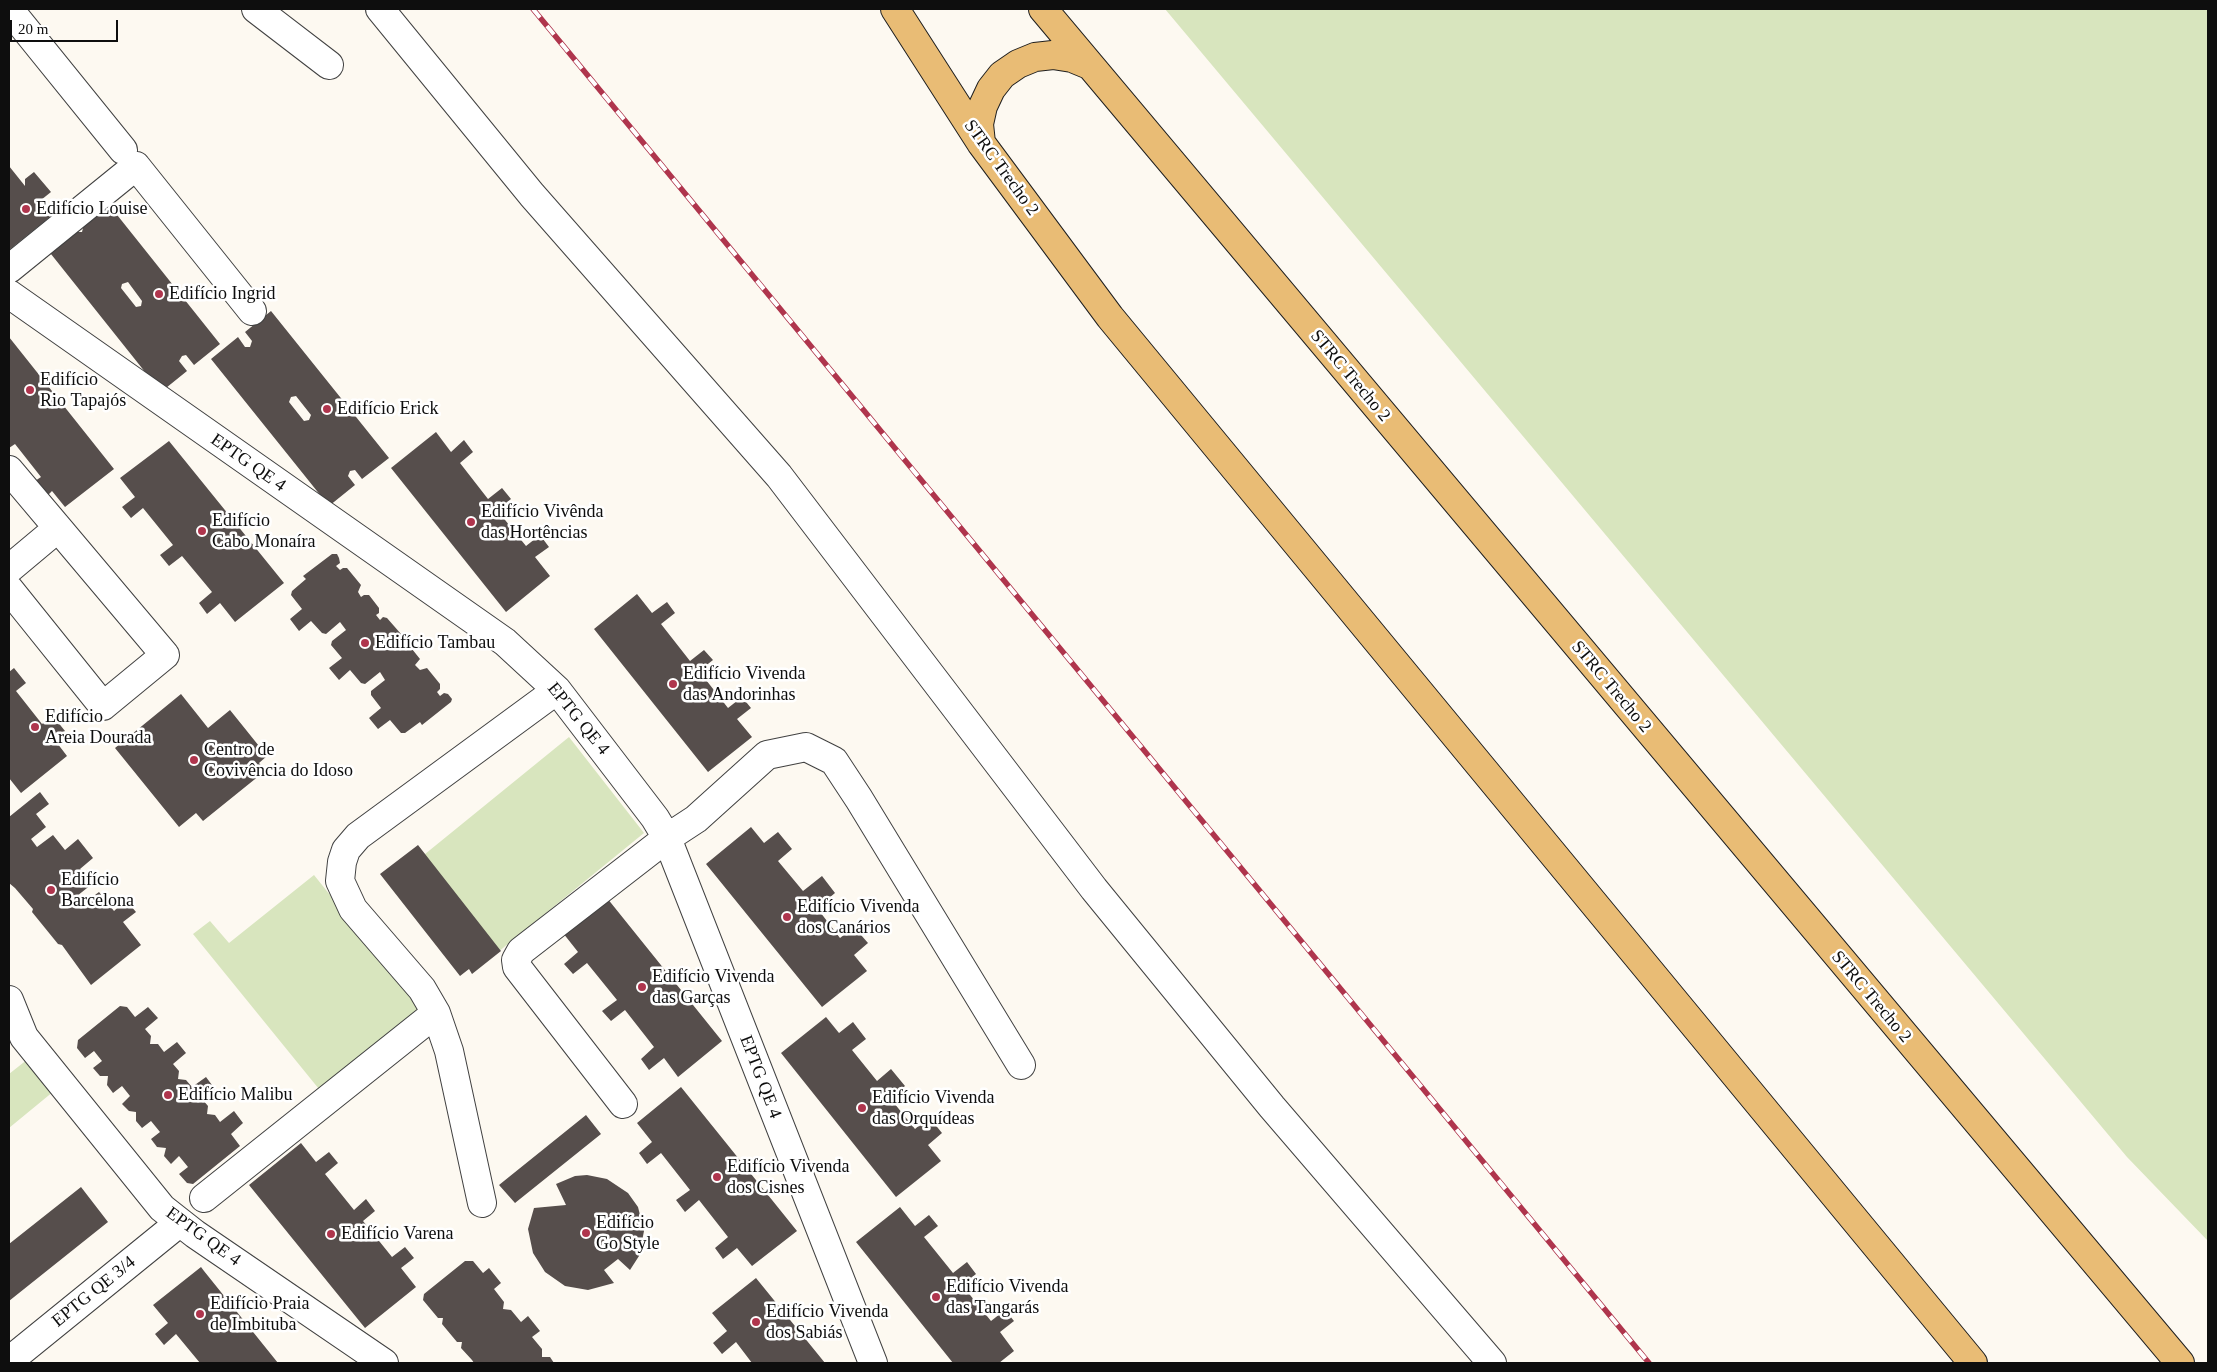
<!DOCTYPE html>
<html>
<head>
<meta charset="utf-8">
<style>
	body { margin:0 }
	#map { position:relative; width:2217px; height:1372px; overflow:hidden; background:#fdf9f1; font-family:Georgia,serif }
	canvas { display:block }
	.frame { position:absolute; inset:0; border:10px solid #0e0e0e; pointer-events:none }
	.scale { position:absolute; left:10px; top:20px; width:108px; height:22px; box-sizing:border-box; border:2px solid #0e0e0e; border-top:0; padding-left:6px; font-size:15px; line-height:18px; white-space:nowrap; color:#0e0e0e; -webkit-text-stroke:4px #fff; paint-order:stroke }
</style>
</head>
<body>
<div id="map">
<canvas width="2217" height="1372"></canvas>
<div class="frame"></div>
<div class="scale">20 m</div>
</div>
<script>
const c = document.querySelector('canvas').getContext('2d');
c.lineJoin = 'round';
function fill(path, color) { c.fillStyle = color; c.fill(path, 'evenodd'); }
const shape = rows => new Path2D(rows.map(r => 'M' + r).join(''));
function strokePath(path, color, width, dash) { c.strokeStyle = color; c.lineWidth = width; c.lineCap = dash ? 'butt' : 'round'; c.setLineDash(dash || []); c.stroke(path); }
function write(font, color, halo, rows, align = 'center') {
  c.font = font + ' Georgia,serif'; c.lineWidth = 5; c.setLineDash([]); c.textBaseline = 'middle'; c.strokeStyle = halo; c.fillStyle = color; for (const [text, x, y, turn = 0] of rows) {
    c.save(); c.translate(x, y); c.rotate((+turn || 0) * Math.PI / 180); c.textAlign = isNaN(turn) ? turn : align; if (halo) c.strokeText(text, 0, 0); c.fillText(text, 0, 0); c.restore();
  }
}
fill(shape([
	[1165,9,2208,9,2208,1241,2127,1157],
	[569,737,644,833,476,970,398,876],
	[314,875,424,1012,323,1094,193,934,210,921,229,943],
	[28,1059,54,1091,9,1128,9,1074]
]), '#d8e5be');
fill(shape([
	[9,166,25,186,25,179,34,172,51,192,41,200,35,199,50,217,9,250],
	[102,196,220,344,194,365,186,355,182,356,179,361,187,371,161,392,43,244,69,223,77,232,82,232,83,228,76,217],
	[128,282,142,301,141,306,136,307,121,288,122,284],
	[271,311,389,458,362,479,355,470,350,471,348,476,355,485,329,506,211,359,238,337,245,347,250,347,252,341,245,332],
	[296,396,311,415,309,420,304,421,289,402,291,397],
	[9,337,114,469,65,507,52,491,47,496,35,481,41,477,15,444,9,448],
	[436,432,451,452,464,440,473,452,460,463,488,499,502,488,511,499,497,510,526,546,540,535,549,547,535,557,550,576,506,612,391,468],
	[169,441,284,583,235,622,220,603,207,614,199,603,212,592,182,556,169,566,160,555,173,545,143,508,131,518,122,507,135,497,120,478],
	[332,554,337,554,339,558,340,563,336,566,340,570,343,568,347,568,361,585,358,592,361,597,364,595,369,595,379,608,379,613,376,615,380,620,383,617,387,618,401,634,400,639,397,642,401,647,404,644,408,644,420,659,415,665,420,670,427,668,440,684,440,689,437,692,440,696,444,693,448,694,452,699,451,702,422,725,420,722,405,733,401,733,390,720,378,729,369,718,381,708,371,695,371,691,385,680,380,672,365,684,361,683,350,670,339,680,329,668,342,658,331,645,332,641,346,630,340,622,326,634,322,633,311,621,299,631,290,619,302,609,291,595,292,591,306,579,303,576],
	[637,594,652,613,667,602,675,613,661,624,690,661,704,650,713,660,699,671,728,708,742,697,751,708,737,719,752,737,708,772,594,629],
	[14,668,26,683,16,691,42,724,53,716,65,731,54,739,67,756,21,793,9,778,9,672],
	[181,694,208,728,230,710,267,756,259,763,265,771,203,821,196,813,179,827,115,748],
	[40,792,49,804,36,814,46,827,31,839,37,847,53,835,65,850,78,839,93,858,80,869,92,884,77,896,83,904,99,892,114,911,126,900,136,912,123,922,141,945,91,985,62,945,58,944,32,912,33,909,15,888,9,883,9,817],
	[751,827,764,843,778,832,792,849,778,861,803,891,822,876,835,893,817,908,840,938,854,927,868,943,854,955,867,971,822,1007,706,864],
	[418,845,501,951,472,974,469,969,460,976,380,874],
	[607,898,722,1041,678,1077,664,1058,649,1070,641,1059,654,1047,625,1010,611,1021,602,1011,617,1000,587,963,573,974,564,964,578,952,563,933],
	[120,1006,127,1007,135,1017,148,1007,158,1018,145,1029,151,1036,150,1044,158,1044,164,1052,177,1042,186,1053,173,1064,179,1071,178,1079,186,1080,192,1087,206,1077,215,1089,202,1099,208,1106,207,1114,215,1115,220,1122,234,1111,243,1123,231,1134,240,1146,193,1184,187,1183,179,1174,188,1167,179,1156,171,1164,164,1156,166,1148,157,1147,151,1139,160,1132,151,1121,142,1128,136,1121,136,1112,129,1111,122,1104,130,1096,122,1086,113,1093,107,1085,108,1076,100,1076,93,1068,102,1061,94,1051,85,1058,77,1048,78,1040],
	[826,1017,839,1033,853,1022,866,1039,852,1050,877,1081,891,1069,905,1086,890,1098,915,1129,929,1117,942,1133,928,1145,941,1161,896,1197,781,1053],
	[681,1087,797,1231,752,1266,737,1248,723,1259,715,1248,728,1237,699,1200,685,1212,676,1200,690,1190,661,1153,647,1164,639,1153,652,1142,637,1123],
	[586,1115,601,1134,515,1203,499,1185],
	[301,1143,316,1162,329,1152,338,1163,325,1174,354,1210,366,1199,375,1211,363,1221,392,1257,405,1247,414,1258,401,1268,416,1287,365,1328,249,1185],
	[587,1175,607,1179,628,1193,638,1207,644,1231,639,1256,630,1270,618,1259,604,1270,614,1283,588,1290,565,1286,545,1272,533,1253,528,1229,534,1208,566,1205,556,1184,575,1176],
	[81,1187,108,1222,9,1301,9,1244],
	[900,1207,915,1226,929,1215,938,1226,924,1237,953,1273,967,1262,976,1274,962,1285,991,1321,1005,1310,1014,1321,1000,1332,1014,1351,999,1363,953,1363,856,1242],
	[465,1261,473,1261,483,1273,489,1268,501,1283,494,1289,504,1302,503,1309,511,1310,521,1322,528,1316,540,1331,532,1337,542,1349,542,1357,550,1357,554,1363,474,1363,472,1360,461,1348,462,1342,457,1342,442,1324,443,1318,438,1318,423,1300,424,1294],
	[201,1267,204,1271,278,1363,200,1363,176,1334,164,1345,155,1334,168,1323,153,1305],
	[756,1278,825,1363,752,1363,736,1342,722,1354,713,1343,727,1331,712,1313]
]), '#564e4c');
const minor = shape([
	[9,9,123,150],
	[256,9,329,65],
	[380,9,532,195,779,476,1094,889,1272,1107,1492,1363],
	[9,269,136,166,252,311],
	[9,294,505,642,557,690,655,818,667,838,873,1363],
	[9,470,58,528,9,569],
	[9,589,103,706,165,655,58,528],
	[9,1000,24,1037,162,1208,195,1234,384,1363],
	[623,1104,517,967,516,960,521,951,667,838,696,819,767,755,806,747,834,761,859,799,1021,1065],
	[204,1198,436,1013],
	[482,1203,449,1051,436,1013,422,989,353,909,340,881,342,862,346,850,358,836,557,690],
	[9,1361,179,1223]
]);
const major = shape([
	[895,9,981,143,1110,317,1973,1363],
	[1043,9,2180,1363],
	[981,143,979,124,983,106,991,89,1002,75,1018,64,1035,57,1053,55,1072,58,1089,65]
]);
strokePath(minor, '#414141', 30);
strokePath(major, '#1f1f1f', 30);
strokePath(minor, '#fff', 28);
strokePath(major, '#e9bc75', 28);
const rail = shape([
	[533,9,1649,1363]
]);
strokePath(rail, '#af354d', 5.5);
strokePath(rail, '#fff', 4, [11]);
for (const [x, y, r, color] of [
	[26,209,5,"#af354d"],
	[159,294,5,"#af354d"],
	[30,390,5,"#af354d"],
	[327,409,5,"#af354d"],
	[471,522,5,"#af354d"],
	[202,531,5,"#af354d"],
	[365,643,5,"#af354d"],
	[673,684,5,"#af354d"],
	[35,727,5,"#af354d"],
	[194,760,5,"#af354d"],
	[51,890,5,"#af354d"],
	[787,917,5,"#af354d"],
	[642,987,5,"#af354d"],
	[168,1095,5,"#af354d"],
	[862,1108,5,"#af354d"],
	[717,1177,5,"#af354d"],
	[586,1233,5,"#af354d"],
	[331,1234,5,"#af354d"],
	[936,1297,5,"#af354d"],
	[200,1314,5,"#af354d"],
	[756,1322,5,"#af354d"]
]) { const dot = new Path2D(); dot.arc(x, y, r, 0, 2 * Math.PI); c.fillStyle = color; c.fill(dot); strokePath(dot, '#fff', 2); }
write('18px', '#0e0e0e', '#fff', [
	["STRC Trecho 2",1001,168,54],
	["STRC Trecho 2",1350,376,50],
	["EPTG QE 4",248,463,35],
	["STRC Trecho 2",1611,687,50],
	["EPTG QE 4",578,719,51],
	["STRC Trecho 2",1871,997,50],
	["EPTG QE 4",760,1077,69],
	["EPTG QE 4",203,1237,36],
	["EPTG QE 3/4",94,1292,-39]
]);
write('18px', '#0e0e0e', '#fff', [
	["Edifício Louise",36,209],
	["Edifício Ingrid",169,294],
	["Edifício",40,380],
	["Rio Tapajós",40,401],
	["Edifício Erick",337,409],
	["Edifício Vivênda",481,512],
	["das Hortências",481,533],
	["Edifício",212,521],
	["Cabo Monaíra",212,542],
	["Edifício Tambau",375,643],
	["Edifício Vivenda",683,674],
	["das Andorinhas",683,695],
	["Edifício",45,717],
	["Areia Dourada",45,738],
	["Centro de",204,750],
	["Covivência do Idoso",204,771],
	["Edifício",61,880],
	["Barcelona",61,901],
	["Edifício Vivenda",797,907],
	["dos Canários",797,928],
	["Edifício Vivenda",652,977],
	["das Garças",652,998],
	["Edifício Malibu",178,1095],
	["Edifício Vivenda",872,1098],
	["das Orquídeas",872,1119],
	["Edifício Vivenda",727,1167],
	["dos Cisnes",727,1188],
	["Edifício",596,1223],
	["Go Style",596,1244],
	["Edifício Varena",341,1234],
	["Edifício Vivenda",946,1287],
	["das Tangarás",946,1308],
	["Edifício Praia",210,1304],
	["de Imbituba",210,1325],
	["Edifício Vivenda",766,1312],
	["dos Sabiás",766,1333]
], 'left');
</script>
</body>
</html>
